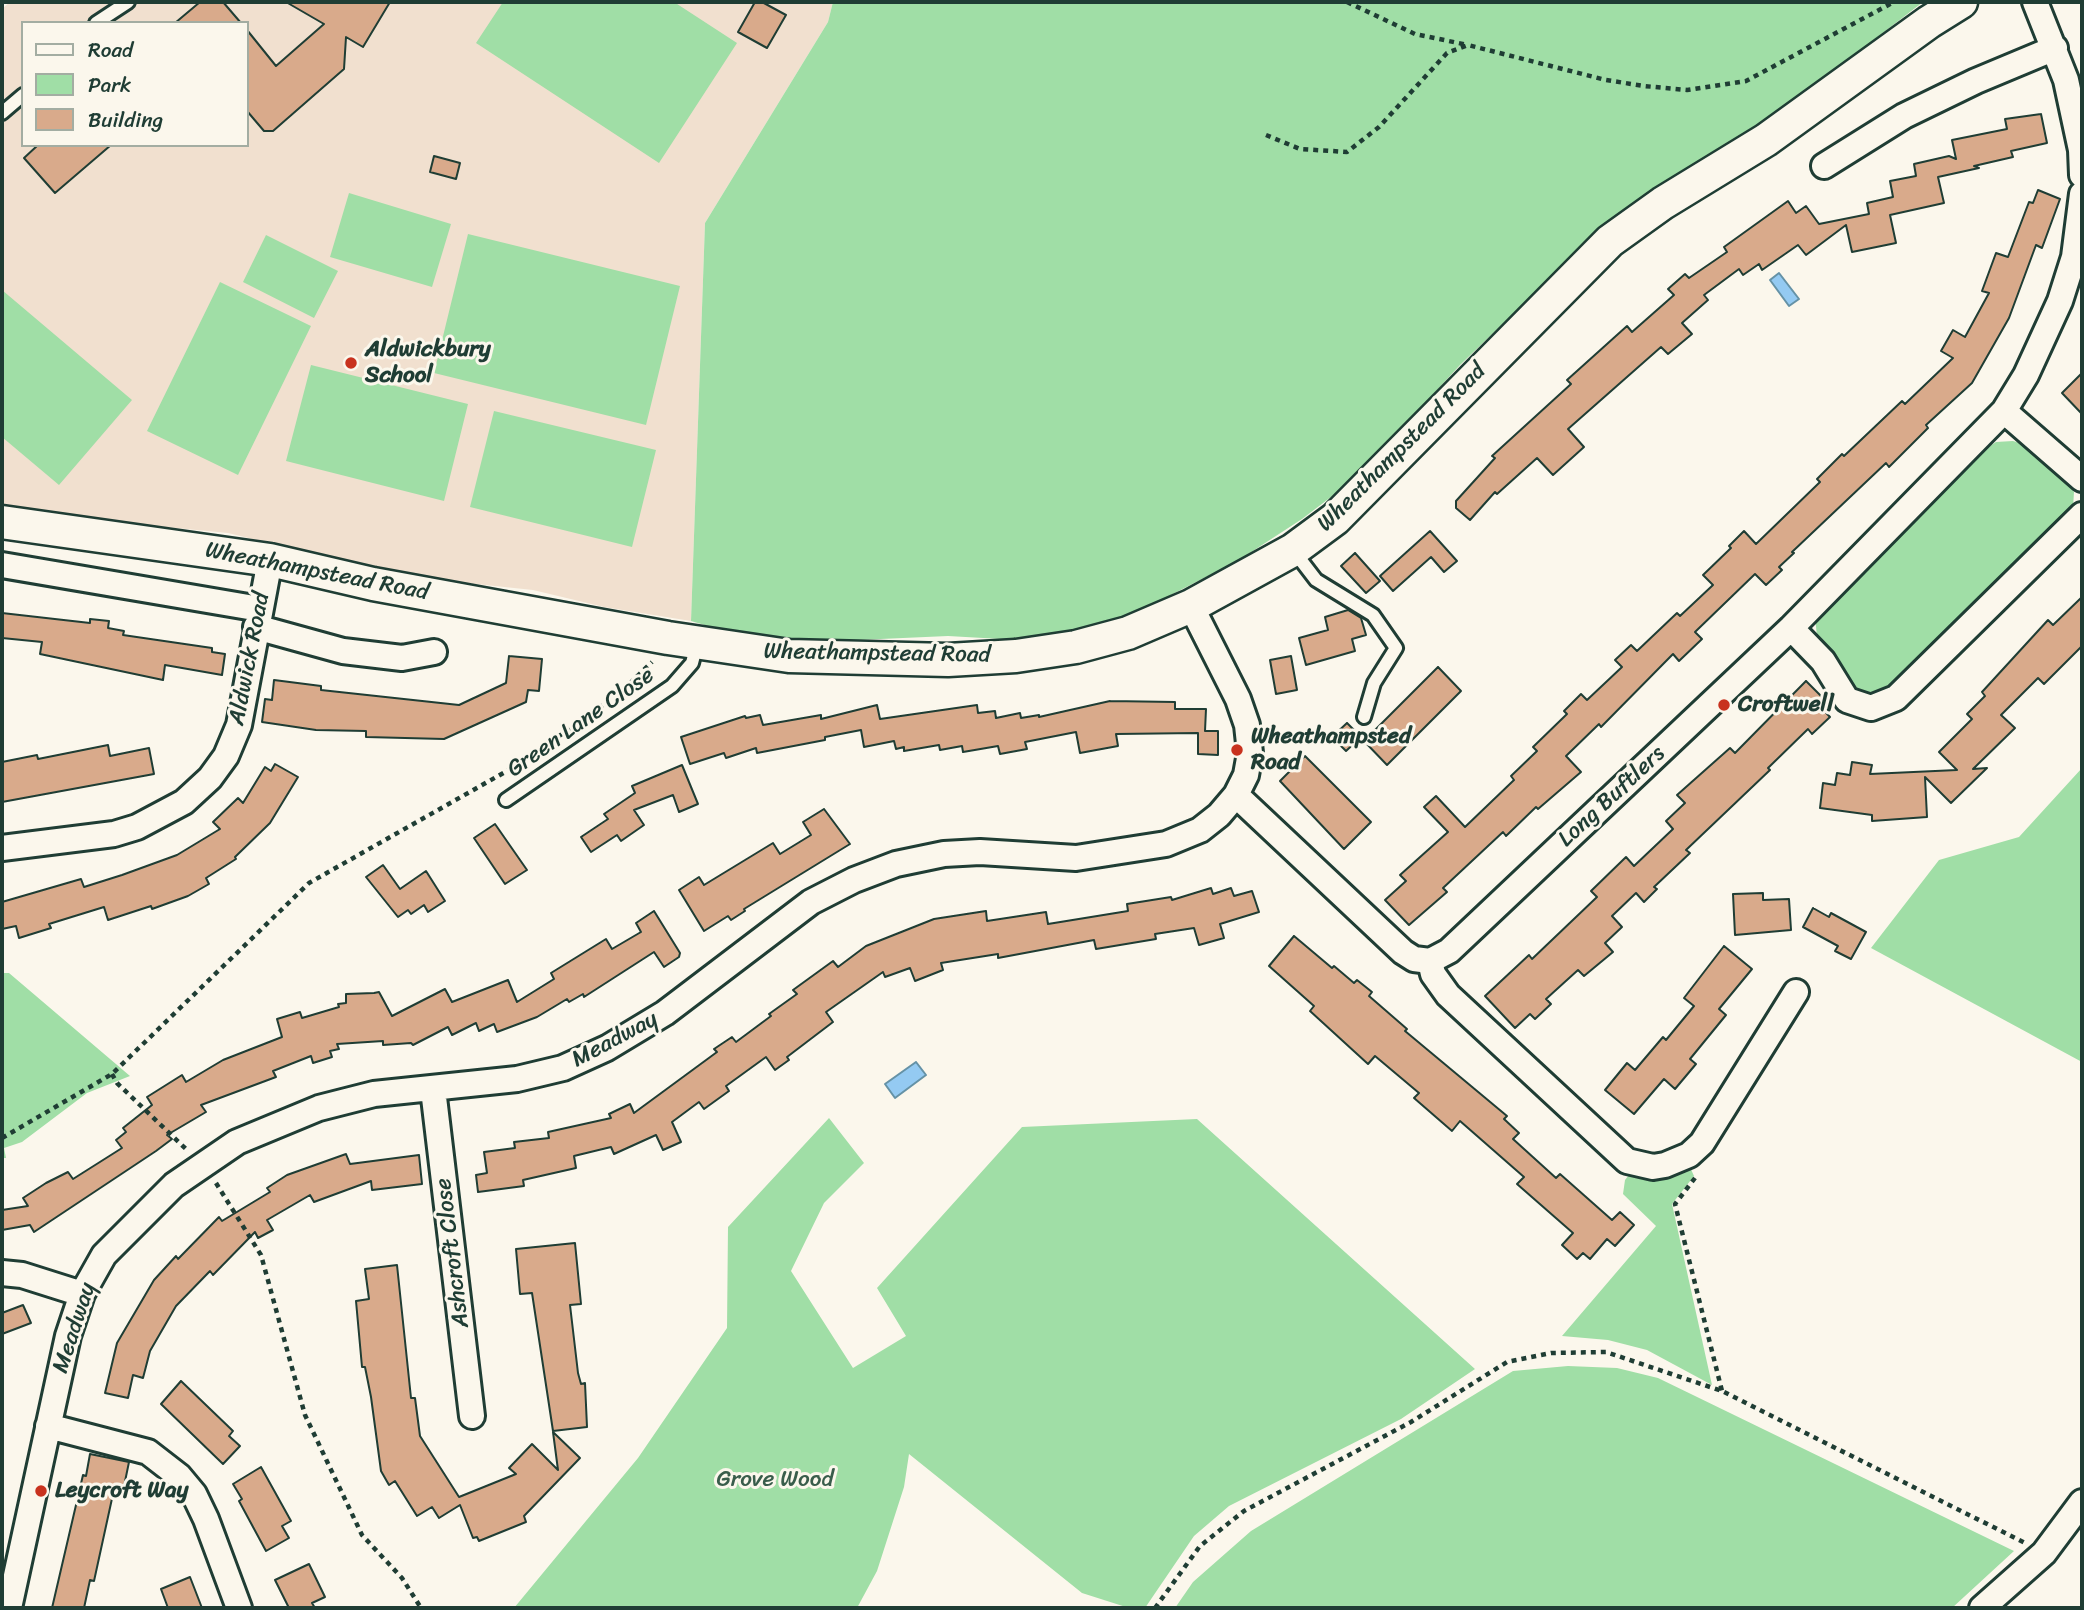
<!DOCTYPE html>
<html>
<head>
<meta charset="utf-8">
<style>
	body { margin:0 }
	#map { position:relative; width:2084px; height:1610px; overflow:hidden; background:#fbf7ec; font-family:Sriracha,sans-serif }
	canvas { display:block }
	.frame { position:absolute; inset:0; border:4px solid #1f3d34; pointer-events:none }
	.legend { position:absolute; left:21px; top:21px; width:228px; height:126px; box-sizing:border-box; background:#fbf7ec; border:2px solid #a3ada2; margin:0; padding:9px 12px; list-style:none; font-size:21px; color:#1f3d34 }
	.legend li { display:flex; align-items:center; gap:14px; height:35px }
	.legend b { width:35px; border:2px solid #a3ada2 }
</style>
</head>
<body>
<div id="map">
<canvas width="2084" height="1610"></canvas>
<div class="frame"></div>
<ul class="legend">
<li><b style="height:9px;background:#fbf7ec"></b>Road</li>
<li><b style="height:19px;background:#a0dea6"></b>Park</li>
<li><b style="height:19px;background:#d9aa8b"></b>Building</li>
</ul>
</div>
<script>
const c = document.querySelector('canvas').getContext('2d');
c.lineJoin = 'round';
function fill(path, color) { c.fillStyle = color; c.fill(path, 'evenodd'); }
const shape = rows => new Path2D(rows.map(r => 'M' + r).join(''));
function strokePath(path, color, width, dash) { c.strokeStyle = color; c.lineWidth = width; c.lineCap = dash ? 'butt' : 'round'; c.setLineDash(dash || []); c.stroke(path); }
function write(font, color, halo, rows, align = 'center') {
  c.font = font + ' Sriracha,sans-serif'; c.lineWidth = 6; c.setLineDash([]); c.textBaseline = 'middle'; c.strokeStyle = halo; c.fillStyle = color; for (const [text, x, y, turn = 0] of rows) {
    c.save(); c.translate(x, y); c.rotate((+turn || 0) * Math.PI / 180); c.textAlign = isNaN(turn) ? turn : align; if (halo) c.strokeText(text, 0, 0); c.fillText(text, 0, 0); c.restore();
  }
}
fill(shape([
	[10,2,833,2,828,22,705,223,691,621,604,607,533,590,409,577,228,533,82,519,2,504,2,9],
	[23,23,247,23,247,145,23,145]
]), '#f1e0cf');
fill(shape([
	[503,2,674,2,737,43,659,163,476,43],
	[833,2,1923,2,1750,135,1688,167,1598,232,1460,365,1356,478,1302,519,1239,560,1122,620,1036,641,948,636,813,642,718,629,691,621,705,223,828,22],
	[349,193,451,224,432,287,330,257],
	[468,234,680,286,646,425,434,373],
	[266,235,338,271,314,318,243,282],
	[220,282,311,326,238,475,147,431],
	[2,290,132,400,59,485,2,437],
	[311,365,468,404,444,501,286,461],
	[494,411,656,450,632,547,470,507],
	[2013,441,2023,444,2062,474,2074,492,2073,508,1891,690,1868,698,1848,687,1817,637,1815,616,1825,601,1987,448,1996,442],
	[2082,768,2082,1062,1871,948,1939,860,2019,837],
	[2,973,9,973,130,1076,87,1093,22,1142,4,1148,6,1158,2,1158],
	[829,1118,864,1163,824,1203,791,1271,853,1368,906,1336,877,1288,1022,1127,1197,1119,1475,1369,1401,1419,1229,1506,1194,1536,1145,1608,1129,1608,1082,1593,909,1454,904,1487,877,1571,857,1608,514,1608,638,1458,727,1328,728,1227],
	[1689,1165,1694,1176,1672,1204,1712,1385,1647,1350,1608,1340,1562,1336,1656,1226,1623,1194,1625,1180,1632,1171],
	[1568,1366,1617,1368,1658,1378,2014,1551,1952,1608,1175,1608,1193,1582,1251,1531,1513,1371]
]), '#a0dea6');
const water = shape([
	[1779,273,1799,299,1789,306,1770,280,1779,273],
	[916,1062,926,1075,895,1098,885,1084,916,1062]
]);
fill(water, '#94caf2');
strokePath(water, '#6592a6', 2);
const building = shape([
	[200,2,223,2,241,23,175,23,200,2],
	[286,2,390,2,363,47,346,37,344,69,273,131,264,131,247,111,247,30,276,66,324,24,286,2],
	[755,2,762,2,786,15,767,48,738,32,755,2],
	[2041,114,2047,143,2011,151,2013,157,1974,166,1979,168,1938,177,1944,203,1890,215,1896,243,1852,252,1846,225,1806,255,1798,245,1762,270,1759,264,1743,275,1739,269,1704,295,1708,300,1682,323,1692,334,1668,354,1661,347,1568,429,1584,447,1553,475,1537,458,1497,494,1495,492,1470,520,1456,508,1456,501,1495,458,1492,456,1571,384,1567,380,1627,326,1632,332,1674,295,1668,289,1685,274,1689,278,1727,252,1724,247,1788,201,1796,213,1806,206,1819,224,1869,214,1867,203,1893,197,1890,181,1916,176,1914,164,1949,156,1956,159,1952,140,2007,129,2005,119,2041,114],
	[38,145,111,145,55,193,24,158,38,145],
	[434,156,460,163,456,179,430,172,434,156],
	[2038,190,2060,199,2042,248,2036,245,2009,318,1972,383,1926,425,1928,428,1889,467,1886,463,1792,552,1794,553,1779,567,1782,570,1766,585,1755,574,1695,632,1702,639,1679,661,1673,654,1601,727,1599,724,1566,756,1581,772,1538,809,1536,807,1506,836,1503,832,1443,888,1447,892,1409,925,1385,900,1406,881,1400,875,1448,832,1424,807,1436,796,1465,827,1514,780,1511,776,1537,751,1533,747,1567,714,1564,711,1581,694,1587,700,1622,667,1615,660,1631,645,1637,651,1677,613,1680,616,1713,585,1703,575,1731,548,1729,546,1744,531,1756,544,1820,482,1817,479,1842,454,1844,456,1902,401,1905,404,1953,358,1941,351,1953,330,1965,337,1989,293,1982,291,1996,253,2008,257,2029,202,2033,203,2038,190],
	[2082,373,2082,414,2062,393,2082,373],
	[1430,531,1457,561,1444,572,1431,557,1393,591,1380,576,1430,531],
	[1355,553,1380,581,1366,593,1341,566,1355,553],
	[2082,597,2082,646,2044,684,2038,678,2001,715,2015,728,1973,769,1987,768,1951,803,1925,777,1927,817,1872,821,1872,815,1820,808,1823,783,1835,785,1837,773,1850,775,1852,762,1872,765,1870,774,1957,770,1939,752,1972,719,1967,714,1985,696,1982,692,2048,620,2053,625,2082,597],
	[1348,610,1361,618,1366,635,1352,639,1355,651,1306,665,1299,638,1328,630,1325,617,1348,610],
	[2,613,90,623,90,619,109,621,108,628,124,631,123,635,212,648,212,652,225,654,222,675,165,665,163,680,40,654,42,642,2,638,2,613],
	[509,656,542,659,539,691,528,690,526,702,444,739,366,737,366,731,316,730,262,722,265,699,272,700,274,680,321,686,321,690,459,705,506,683,509,656],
	[1291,656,1297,690,1276,694,1270,660,1291,656],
	[1438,667,1461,691,1387,765,1364,741,1438,667],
	[1806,681,1822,697,1816,702,1830,717,1812,734,1808,729,1768,768,1770,770,1686,850,1690,853,1654,887,1657,889,1644,902,1636,893,1612,916,1622,927,1605,943,1613,952,1584,976,1578,970,1546,999,1551,1004,1535,1019,1530,1014,1515,1028,1485,996,1529,955,1532,959,1597,897,1591,891,1626,857,1634,866,1673,829,1666,821,1685,803,1677,795,1730,748,1735,753,1806,681],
	[1110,701,1175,702,1175,709,1206,709,1205,731,1218,731,1218,755,1198,754,1198,733,1116,734,1118,746,1080,753,1076,732,1025,742,1027,749,1000,754,998,746,963,752,962,746,940,750,939,745,904,751,904,747,896,749,894,741,864,747,861,730,825,737,825,740,757,753,756,748,726,758,724,753,690,764,681,737,745,716,746,718,760,715,763,725,821,715,821,719,877,705,880,719,977,705,978,713,995,711,996,718,1020,713,1021,718,1039,715,1039,717,1110,701],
	[1347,723,1361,737,1346,751,1332,737,1347,723],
	[108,745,110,756,149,748,154,774,2,802,2,762,37,755,38,759,108,745],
	[1305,756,1371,822,1344,849,1280,781,1305,756],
	[275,764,298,777,270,823,235,857,236,859,206,878,209,884,188,896,152,909,151,906,108,920,104,907,49,924,51,928,19,938,16,926,2,929,2,902,81,879,84,887,122,875,177,855,220,829,213,822,238,798,243,803,265,767,271,771,275,764],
	[682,765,698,804,679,812,673,795,634,810,644,825,621,841,617,835,591,852,581,837,608,819,604,814,635,793,632,786,682,765],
	[824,809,850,844,744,909,745,911,731,920,728,916,704,931,679,890,699,877,704,885,773,843,780,854,811,835,803,822,824,809],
	[495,824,527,870,505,884,474,838,495,824],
	[383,865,400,889,426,871,445,901,428,912,424,905,411,914,408,910,398,917,366,877,383,865],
	[1211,888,1213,894,1231,888,1234,896,1252,891,1259,912,1220,924,1224,938,1199,945,1194,928,1155,934,1156,939,1096,949,1094,940,998,958,998,954,941,963,943,970,915,981,910,968,885,977,883,972,826,1012,833,1022,787,1057,789,1060,775,1070,766,1057,726,1086,729,1091,704,1109,699,1102,672,1122,681,1142,663,1150,656,1135,614,1154,611,1147,574,1156,576,1168,523,1180,524,1186,478,1192,476,1175,487,1173,484,1152,515,1148,514,1142,549,1138,548,1132,611,1118,609,1114,630,1104,634,1113,717,1052,714,1049,732,1037,736,1042,771,1016,769,1014,797,994,793,990,833,961,838,967,866,946,934,919,986,911,987,921,1046,912,1048,924,1128,911,1127,904,1171,897,1172,900,1211,888],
	[1763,893,1763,900,1789,899,1791,930,1735,935,1733,894,1763,893],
	[1813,908,1829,917,1831,913,1866,932,1851,959,1835,951,1838,946,1803,927,1813,908],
	[654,911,680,953,679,957,664,967,654,952,584,997,583,994,569,1002,567,999,537,1017,497,1032,494,1024,479,1031,476,1023,452,1035,448,1027,413,1045,411,1043,383,1045,383,1041,337,1044,339,1049,330,1051,332,1057,313,1063,311,1056,273,1071,276,1077,201,1105,206,1112,167,1135,172,1139,156,1151,34,1232,30,1225,2,1230,2,1210,28,1206,23,1198,46,1183,68,1172,73,1179,122,1148,116,1140,126,1132,123,1128,152,1105,147,1097,182,1075,186,1082,223,1060,282,1037,277,1019,300,1012,302,1018,339,1007,338,1004,346,1003,346,994,374,993,379,992,392,1016,445,989,452,1002,508,980,517,1002,554,979,551,973,606,939,612,949,641,932,636,923,654,911],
	[1294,936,1332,968,1334,966,1354,983,1357,980,1372,992,1369,996,1407,1029,1405,1031,1507,1116,1504,1119,1519,1133,1513,1139,1556,1178,1560,1174,1612,1220,1620,1212,1634,1225,1615,1246,1607,1239,1590,1259,1583,1253,1577,1259,1562,1245,1573,1233,1517,1184,1524,1177,1460,1121,1452,1131,1414,1098,1419,1093,1375,1056,1368,1064,1310,1011,1314,1006,1269,966,1294,936],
	[1724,946,1752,969,1719,1009,1726,1015,1690,1059,1696,1064,1675,1089,1664,1079,1634,1114,1605,1090,1627,1063,1635,1070,1663,1037,1666,1040,1694,1006,1684,998,1724,946],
	[346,1154,350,1164,419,1155,422,1184,372,1190,371,1181,314,1202,310,1195,267,1220,273,1230,258,1238,255,1232,213,1275,210,1271,176,1306,150,1351,143,1378,133,1375,128,1398,105,1393,117,1343,154,1280,176,1256,178,1259,219,1217,222,1221,270,1192,267,1188,287,1175,346,1154],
	[575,1243,581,1304,570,1305,578,1373,581,1384,585,1383,587,1427,553,1431,532,1293,520,1294,516,1249,575,1243],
	[397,1265,411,1398,415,1398,420,1436,459,1497,516,1474,509,1468,532,1444,558,1470,553,1432,580,1458,524,1516,526,1522,479,1541,477,1537,473,1538,460,1505,439,1518,432,1507,417,1516,395,1481,389,1485,381,1471,371,1397,365,1367,362,1367,356,1301,369,1299,365,1269,397,1265],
	[23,1305,31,1323,2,1334,2,1313,23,1305],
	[181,1381,233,1431,229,1436,240,1446,223,1464,161,1404,181,1381],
	[90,1454,129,1462,122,1496,113,1494,94,1581,90,1580,84,1608,52,1608,83,1475,86,1476,90,1454],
	[261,1467,291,1521,282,1526,289,1538,266,1551,239,1501,242,1499,233,1484,261,1467],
	[309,1564,325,1597,312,1603,315,1608,289,1608,275,1580,309,1564],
	[190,1577,202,1608,168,1608,161,1589,190,1577]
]);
fill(building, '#d9aa8b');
strokePath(building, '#1f3d34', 2);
const service = shape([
	[96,23,128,2],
	[2,113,23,95],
	[1293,550,1316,580,1373,615,1396,648,1374,683,1364,717],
	[506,800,672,686,692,663,697,644]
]);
const minor = shape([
	[2035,2,2066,80,2081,150,2082,175],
	[1824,166,1904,116,1976,81,2055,48],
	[2004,411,2082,479],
	[2,565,260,609],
	[256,627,343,651,402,658,434,652],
	[1791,628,1823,661,1847,700,1871,708,1896,698,2082,515],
	[1236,795,1403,952,1414,959,1430,961,1433,974,1448,995,1627,1161,1653,1167,1665,1165,1689,1155,1702,1143,1796,992],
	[2,848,114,834,137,827,184,802,210,778,226,756,239,725,270,560],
	[1430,961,1449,951,1791,628,2004,411,2026,375,2060,301,2074,257,2082,194],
	[433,1089,472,1416],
	[2,1273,22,1275,82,1294],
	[48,1426,148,1452,179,1476,194,1494,206,1519,239,1608],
	[9,1608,68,1336,82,1294,104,1255,174,1185,237,1142,319,1108,374,1094,517,1079,563,1068,607,1048,665,1013,811,902,854,880,896,864,944,854,980,852,1076,858,1166,844,1200,830,1219,815,1236,795,1246,775,1250,753,1247,725,1238,699,1191,606],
	[1982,1608,2044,1553,2082,1502]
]);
const tertiary = shape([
	[2,522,270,560,373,584,668,638,789,656,948,660,1016,656,1076,647,1128,633,1191,606,1293,550,1335,519,1610,241,1663,203,1766,140,1929,22,1961,2]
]);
strokePath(service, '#1f3d34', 18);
strokePath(minor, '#1f3d34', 30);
strokePath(tertiary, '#1f3d34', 37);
strokePath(shape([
	[1347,2,1415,34,1468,45],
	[1266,135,1300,149,1347,152,1379,127,1447,53,1468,45,1606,80,1644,86,1687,90,1746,81,1894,2],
	[112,1074,117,1083,187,1150],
	[2,1138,112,1074,309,883,521,763,620,693,652,662],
	[1695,1178,1675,1204,1722,1391],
	[216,1183,261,1255,305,1415,362,1535,402,1578,421,1608],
	[1155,1608,1200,1546,1244,1511,1411,1422,1507,1362,1551,1353,1606,1352,1722,1391,2025,1543]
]), '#1f3d34', 4.5, [5, 5]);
strokePath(service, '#fbf7ec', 12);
strokePath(minor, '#fbf7ec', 24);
strokePath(tertiary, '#fbf7ec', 32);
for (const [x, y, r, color] of [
	[351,363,7,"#c8321e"],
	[1724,705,7,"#c8321e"],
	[1237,750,7,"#c8321e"],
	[41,1491,7,"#c8321e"]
]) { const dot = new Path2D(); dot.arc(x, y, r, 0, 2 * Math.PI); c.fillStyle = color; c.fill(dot); strokePath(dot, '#fbf7ec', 2.5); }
write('bold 23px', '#1f3d34', '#fbf7ec', [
	["Aldwickbury",365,350],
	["School",365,376],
	["Croftwell",1738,705],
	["Wheathampsted",1251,737],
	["Road",1251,763],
	["Leycroft Way",55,1491]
], 'left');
write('23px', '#1f3d34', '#fbf7ec', [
	["Wheathampstead Road",1402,448,-45],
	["Wheathampstead Road",317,572,11],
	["Wheathampstead Road",877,654,1],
	["Aldwick Road",250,659,-79],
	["Green Lane Close",581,723,-35],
	["Long Buftlers",1612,797,-43],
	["Meadway",615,1040,-28],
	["Ashcroft Close",453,1253,-97],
	["Meadway",75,1328,-72]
]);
write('23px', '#395d4b', '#fbf7ec', [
	["Grove Wood",775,1480]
]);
</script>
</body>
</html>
